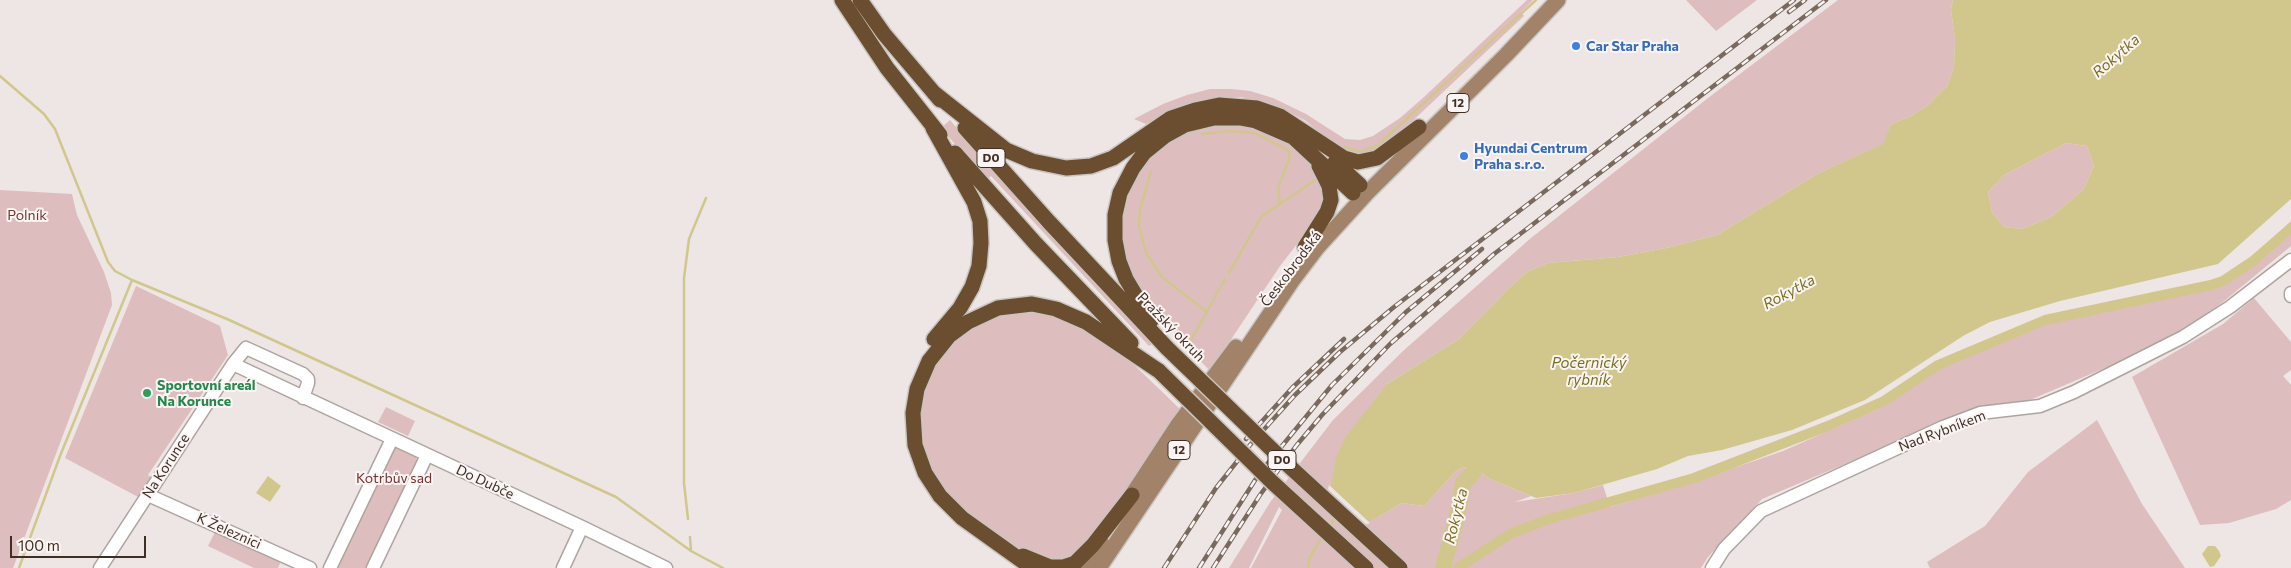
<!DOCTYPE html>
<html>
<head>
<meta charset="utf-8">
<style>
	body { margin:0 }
	#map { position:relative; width:2291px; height:568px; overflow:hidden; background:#ede6e4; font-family:Commissioner,sans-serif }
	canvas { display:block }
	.scale { position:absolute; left:10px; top:536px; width:136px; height:22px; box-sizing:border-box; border:2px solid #3f2f23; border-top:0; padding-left:6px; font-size:15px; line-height:18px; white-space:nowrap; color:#3f2f23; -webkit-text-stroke:4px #faf5f4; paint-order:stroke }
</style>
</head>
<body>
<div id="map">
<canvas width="2291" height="568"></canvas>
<div class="scale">100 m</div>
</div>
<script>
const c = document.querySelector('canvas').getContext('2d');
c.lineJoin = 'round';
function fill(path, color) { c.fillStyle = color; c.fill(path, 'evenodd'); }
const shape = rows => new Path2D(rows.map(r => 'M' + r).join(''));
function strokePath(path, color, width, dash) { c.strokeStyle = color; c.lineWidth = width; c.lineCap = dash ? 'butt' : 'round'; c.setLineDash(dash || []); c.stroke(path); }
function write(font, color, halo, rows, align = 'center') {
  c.font = font + ' Commissioner,sans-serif'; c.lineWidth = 4; c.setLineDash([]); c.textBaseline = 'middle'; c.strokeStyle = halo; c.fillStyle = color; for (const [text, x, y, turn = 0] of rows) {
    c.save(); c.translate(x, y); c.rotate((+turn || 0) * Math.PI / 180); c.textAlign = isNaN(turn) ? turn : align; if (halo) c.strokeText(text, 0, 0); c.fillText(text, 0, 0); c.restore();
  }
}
fill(shape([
	[1527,0,1533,0,1521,12,1524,16,1389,143,1369,156,1351,155,1336,146,1306,121,1282,108,1241,97,1198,101,1172,110,1146,124,1134,119,1163,104,1187,95,1210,89,1231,89,1250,91,1273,98,1306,114,1345,139,1360,140,1373,136,1400,118,1424,97],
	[1686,0,1757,0,1716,31],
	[1838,0,1953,0,1951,10,1955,39,1954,68,1947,86,1928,105,1911,116,1890,125,1884,144,1817,174,1717,235,1666,248,1618,257,1548,263,1527,272,1510,287,1459,339,1387,384,1378,517,1402,503,1424,506,1455,472,1463,467,1476,469,1490,479,1531,496,1515,502,1574,493,1603,485,1610,507,1681,486,1783,451,1878,409,1927,378,1938,365,1955,363,2022,331,2126,303,2194,289,2222,279,2252,257,2291,221,2291,246,2223,302,2168,341,2030,400,1909,437,1762,499,1708,557,1701,568,1251,568,1282,510,1279,507,1249,568,1229,568,1271,501,1333,420,1403,351,1531,238,1708,98],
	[950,120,976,150,1152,344,1149,346,991,176,986,180,941,128],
	[1230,124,1265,130,1295,148,1314,167,1326,192,1322,212,1280,266,1210,371,1165,323,1160,322,1143,299,1126,262,1121,242,1121,225,1130,189,1138,173,1150,157,1181,135,1213,125],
	[2066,143,2087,146,2094,166,2083,190,2051,217,2022,229,2004,227,1992,212,1988,192,2004,175],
	[0,190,72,194,77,215,104,272,111,293,112,305,13,568,0,568],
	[136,286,220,326,228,355,148,475,153,479,140,498,65,458],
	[2254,298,2291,342,2291,370,2283,376,2291,385,2291,500,2276,509,2229,523,2200,525,2132,377,2223,324],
	[1024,310,1063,316,1131,358,1130,361,1180,409,1097,533,1086,546,1065,561,1042,560,1028,555,977,522,938,483,924,453,919,422,923,389,937,360,962,333,993,316],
	[386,407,415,421,408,436,378,422],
	[2097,420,2142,504,2185,568,1930,568,1927,562,1985,526,2028,472],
	[398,446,416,455,417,463,367,568,335,568,391,451],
	[215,532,281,561,278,568,254,568,208,546]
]), '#debdbe');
fill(shape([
	[1953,0,2291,0,2291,199,2218,264,2060,301,1990,322,1963,336,1865,400,1792,430,1722,450,1688,456,1657,469,1574,493,1536,498,1490,479,1476,469,1463,467,1455,472,1424,506,1402,503,1378,517,1362,524,1329,497,1336,458,1345,438,1387,384,1459,339,1510,287,1527,272,1548,263,1618,257,1666,248,1717,235,1817,174,1883,144,1890,125,1911,116,1928,105,1947,86,1954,68,1955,39,1951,10],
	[2066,143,2087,146,2094,166,2083,190,2051,217,2022,229,2004,227,1992,212,1988,192,2004,175],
	[268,476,281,486,270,502,256,493],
	[2208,546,2215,546,2219,551,2221,556,2214,566,2210,567,2202,554]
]), '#d1c78d');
fill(shape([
	[1329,485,1370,523,1362,526,1326,498]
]), '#ede6e4');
strokePath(shape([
	[0,76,44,114,55,129,108,262,115,271,132,280,227,319,616,497,691,551,723,568],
	[1202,134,1230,131,1254,133,1288,150,1290,157,1278,188,1280,204],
	[1344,147,1360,152,1377,146,1536,0],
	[1151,171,1140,210,1139,226,1146,253,1162,277,1207,312],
	[1229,273,1261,217,1315,180],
	[1190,342,1225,279],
	[688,519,684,483,684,278,689,239,706,198],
	[1329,527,1335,517],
	[690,537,691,551],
	[19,568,60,456,132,280],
	[1308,568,1310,557,1323,536]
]), '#d1c78d', 2.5);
strokePath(shape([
	[1458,568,1510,534,1549,519,1694,478,1828,426,1884,401,1938,365,2045,320,2211,285,2223,281,2253,261,2291,228]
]), '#d1c78d', 10);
strokePath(shape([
	[1443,568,1458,512,1463,483,1473,473,1477,460,1474,448]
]), '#d1c78d', 16);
const minor = shape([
	[2291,293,2291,296],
	[233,364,582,527,666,568],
	[148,495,310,568],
	[100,568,233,364,246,348,303,374,308,379,308,383,303,398],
	[330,568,392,439],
	[373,568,427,455],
	[563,568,582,527],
	[1712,568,1724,549,1761,511,1943,427,1980,413,2040,406,2074,392,2183,337,2230,307,2291,260]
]);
const major = shape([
	[1126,504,1177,426,1236,347],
	[1084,568,1101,542],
	[1099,568,1292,281,1317,248,1368,192,1506,55,1558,0]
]);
const highway = shape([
	[842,0,887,68,940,135],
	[860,0,884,34,940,100],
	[934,93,1006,150,1032,161,1066,168,1091,166,1113,158,1171,118,1195,110,1219,105,1257,108,1280,116,1344,158,1358,162,1377,158,1419,127],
	[933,128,974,202,980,221,981,243,979,266,972,287,960,308,934,339],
	[965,128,1049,222,1167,348],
	[955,153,1036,244,1131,343],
	[1335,162,1360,185],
	[1305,247,1327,212,1331,200,1329,186,1319,166],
	[1151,321,1126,279,1119,261,1115,240,1115,215,1120,193,1133,168,1144,153,1165,136,1185,125,1214,118,1240,118,1256,121,1293,137,1353,193],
	[1023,556,1050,567,1063,567,1075,563,1093,545,1132,495],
	[1032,568,962,518,940,496,925,473,915,445,913,413,917,389,929,361,949,336,968,322,998,308,1032,304,1056,309,1086,322,1159,371]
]);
strokePath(minor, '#aea49f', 15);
strokePath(major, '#c9c5c1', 18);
strokePath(highway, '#c9c5c1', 18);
strokePath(minor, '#fff', 12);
strokePath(major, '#a28269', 15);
strokePath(highway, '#6b4d2f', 15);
const rail = shape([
	[1789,12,1805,0],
	[1246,439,1292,388,1344,339],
	[1164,568,1216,488,1250,445,1295,395,1340,352,1394,307,1794,0],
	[1199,568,1259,474,1332,385,1406,312,1482,249],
	[1213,568,1260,495,1296,446,1322,415,1390,344,1494,254,1826,0]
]);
strokePath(rail, '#7a6a5e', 4.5);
strokePath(rail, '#faf5f4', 2.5, [8]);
const highwayBridge = shape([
	[1167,348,1289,466,1400,568],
	[1159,371,1272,482,1366,568]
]);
strokePath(highwayBridge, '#c9c5c1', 18, []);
strokePath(highwayBridge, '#6b4d2f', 15);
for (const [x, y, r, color] of [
	[1576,46,5,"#3f7fe0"],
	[1464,156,5,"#3f7fe0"],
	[147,393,5,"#2e9e5b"]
]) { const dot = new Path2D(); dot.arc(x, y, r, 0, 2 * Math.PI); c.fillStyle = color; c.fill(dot); strokePath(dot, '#faf5f4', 2); }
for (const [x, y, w] of [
	[1458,103,22],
	[991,158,28],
	[1179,450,22],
	[1282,460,28]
]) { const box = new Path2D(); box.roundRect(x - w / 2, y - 9.5, w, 19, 4); c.fillStyle = '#faf5f4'; c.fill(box); strokePath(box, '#3f2f23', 1); }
write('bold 12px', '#3f2f23', null, [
	["12",1458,103],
	["D0",991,158],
	["12",1179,450],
	["D0",1282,460]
]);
write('bold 14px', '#366cbe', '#faf5f4', [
	["Car Star Praha",1586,46],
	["Hyundai Centrum",1474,148],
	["Praha s.r.o.",1474,164]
], 'left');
write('14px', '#75342e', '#faf5f4', [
	["Polník",27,215],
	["Kotrbův sad",394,478]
]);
write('14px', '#3f2f23', '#faf5f4', [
	["Českobrodská",1291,269,-53],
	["Pražský okruh",1171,327,46],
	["Nad Rybníkem",1942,431,-21],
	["Na Korunce",166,466,-57],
	["Do Dubče",485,482,25],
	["K Železnici",229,531,24]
]);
write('bold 14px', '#27864d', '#faf5f4', [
	["Sportovní areál",157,385],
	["Na Korunce",157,401]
], 'left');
write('italic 15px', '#7b6e1d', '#faf5f4', [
	["Rokytka",2116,56,-41],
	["Rokytka",1789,292,-28],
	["Počernický",1589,363],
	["rybník",1589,380],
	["Rokytka",1456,516,-76]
]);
</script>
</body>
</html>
